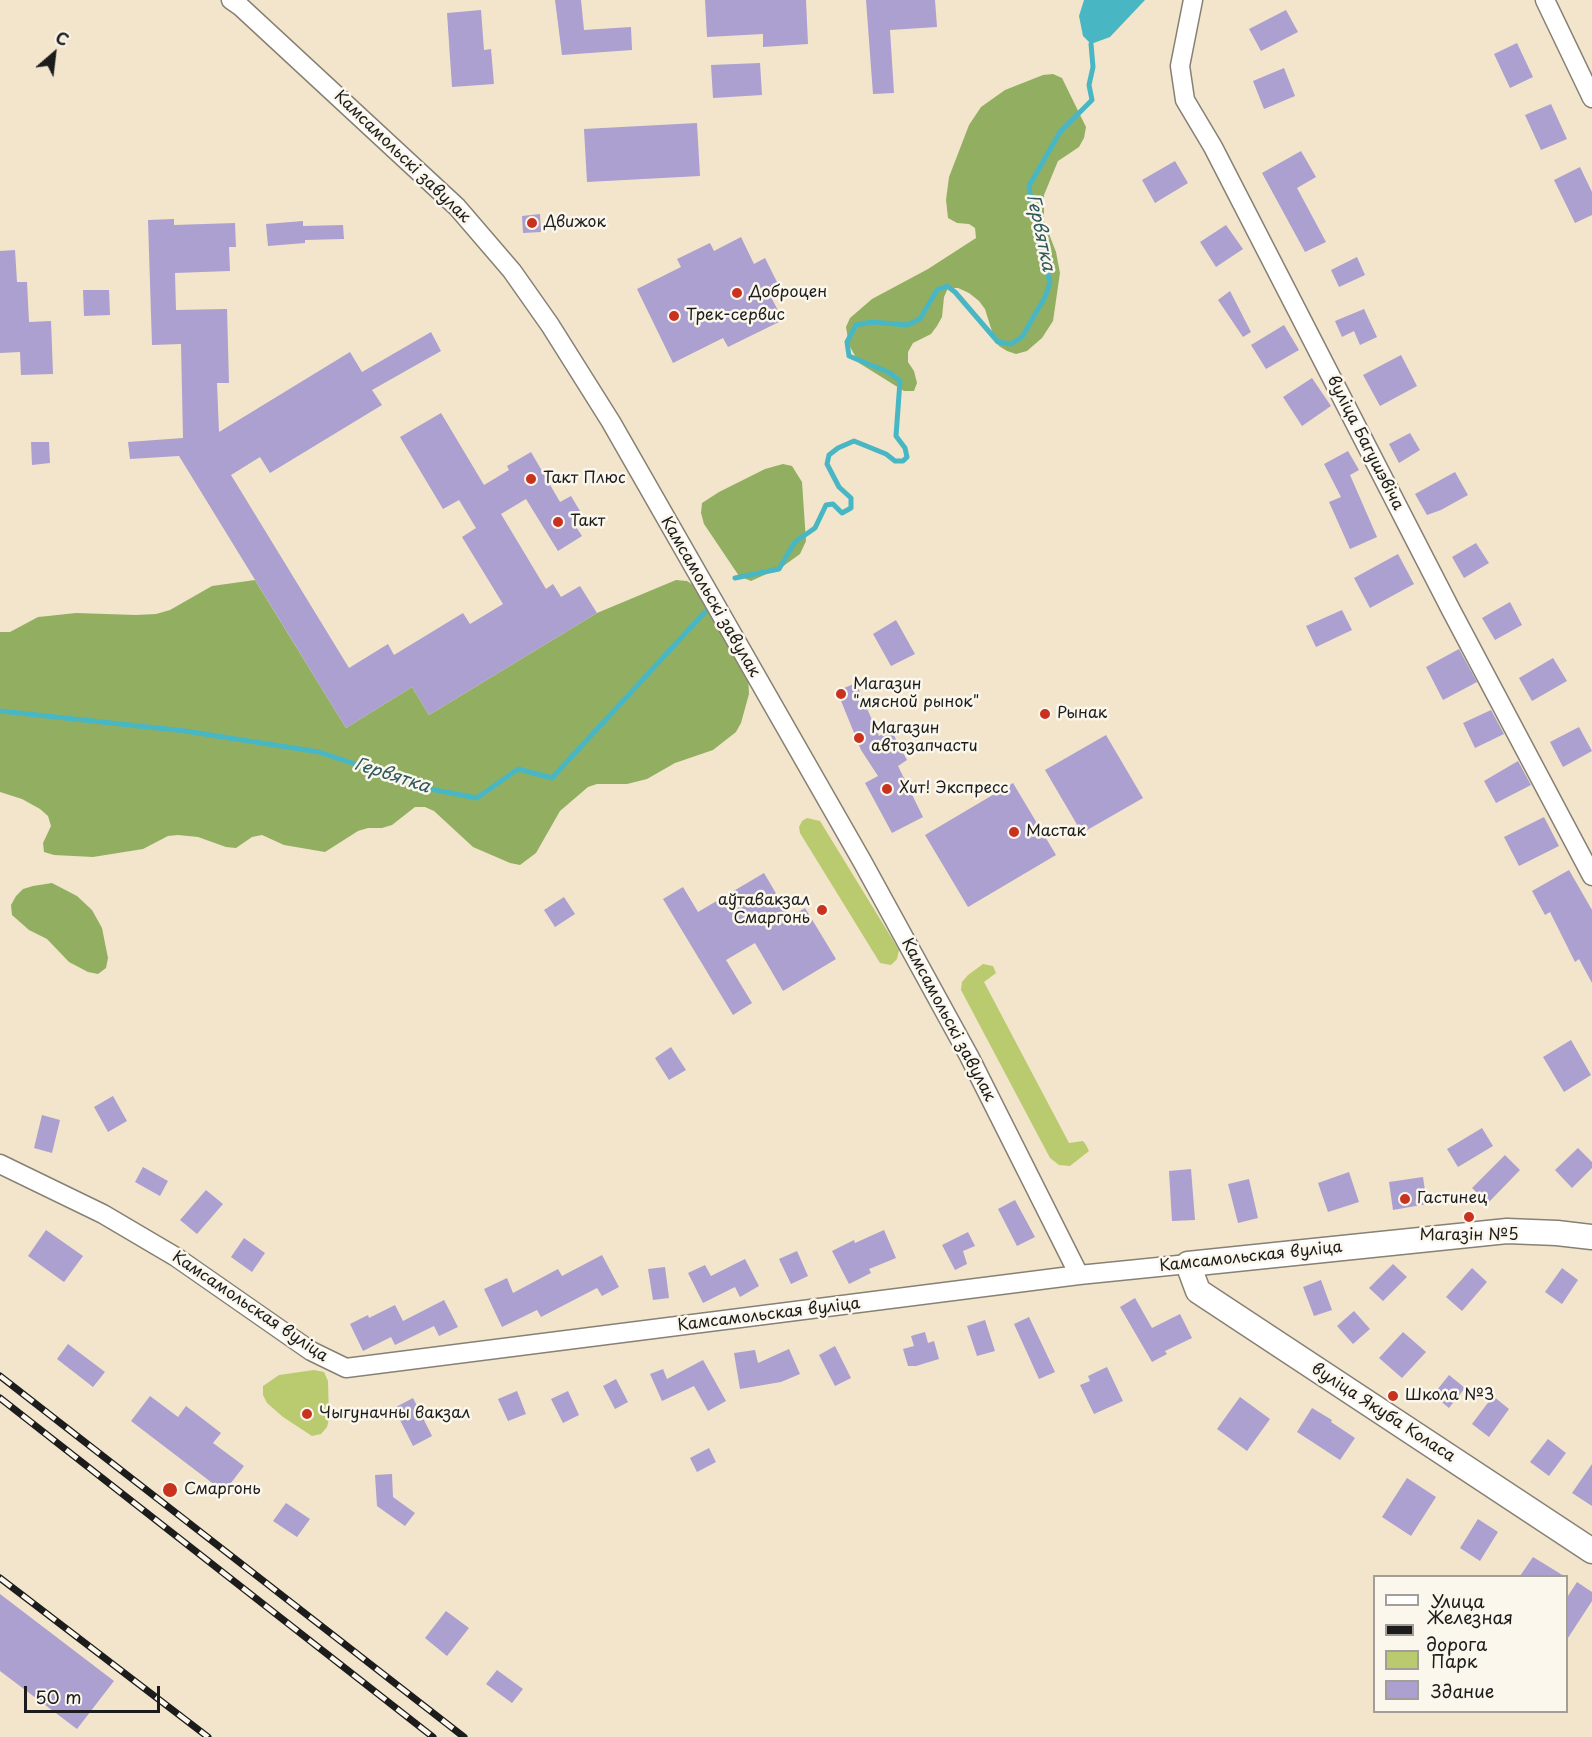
<!DOCTYPE html>
<html>
<head>
<meta charset="utf-8">
<style>
	body { margin:0 }
	#map { position:relative; width:1592px; height:1737px; overflow:hidden; background:#f2e5cb; font-family:"Playpen Sans",sans-serif }
	canvas { display:block }
	.legend { position:absolute; left:1373px; top:1575px; width:195px; height:138px; box-sizing:border-box; background:#fbf7ec; border:2px solid #a29f99; margin:0; padding:8px 10px; list-style:none; font-size:18px; color:#1c1c1c }
	.legend li { display:flex; align-items:center; gap:12px; height:30px }
	.legend b { width:30px; border:2px solid #a29f99 }
	.north { position:absolute; left:24px; top:24px; width:60px; height:60px; -webkit-text-stroke:4px #fbf7ec; paint-order:stroke; rotate:28deg; font-size:16px; font-weight:700; line-height:24px; text-align:center; color:#1c1c1c }
	.north::after { content:''; display:block; margin:auto; width:21px; height:27px; background:#1c1c1c; clip-path:polygon(50% 0,100% 100%,50% 72%,0 100%) }
	.scale { position:absolute; left:24px; top:1686px; width:136px; height:27px; box-sizing:border-box; border:3px solid #1c1c1c; border-top:0; padding-left:8px; font-size:18px; line-height:21px; white-space:nowrap; color:#1c1c1c; -webkit-text-stroke:4px #fbf7ec; paint-order:stroke }
</style>
</head>
<body>
<div id="map">
<canvas width="1592" height="1737"></canvas>
<ul class="legend">
<li><b style="height:8px;background:#fff"></b>Улица</li>
<li><b style="height:8px;background:#1c1c1c"></b>Железная дорога</li>
<li><b style="height:16px;background:#b9cb6e"></b>Парк</li>
<li><b style="height:16px;background:#aba0cf"></b>Здание</li>
</ul>
<div class="north">С</div>
<div class="scale">50 m</div>
</div>
<script>
const c = document.querySelector('canvas').getContext('2d');
c.lineJoin = 'round';
function fill(path, color) { c.fillStyle = color; c.fill(path, 'evenodd'); }
const shape = rows => new Path2D(rows.map(r => 'M' + r).join(''));
function strokePath(path, color, width, dash) { c.strokeStyle = color; c.lineWidth = width; c.lineCap = dash ? 'butt' : 'round'; c.setLineDash(dash || []); c.stroke(path); }
function write(font, color, halo, rows, align = 'center') {
  c.font = font + ' "Playpen Sans",sans-serif'; c.lineWidth = 5; c.setLineDash([]); c.textBaseline = 'middle'; c.strokeStyle = halo; c.fillStyle = color; for (const [text, x, y, turn = 0] of rows) {
    c.save(); c.translate(x, y); c.rotate((+turn || 0) * Math.PI / 180); c.textAlign = isNaN(turn) ? turn : align; if (halo) c.strokeText(text, 0, 0); c.fillText(text, 0, 0); c.restore();
  }
}
fill(shape([
	[807,818,820,821,899,950,897,959,891,965,880,963,800,833,799,827,802,821],
	[983,964,993,966,996,973,984,982,1069,1143,1083,1141,1086,1145,1089,1151,1070,1166,1059,1165,1050,1158,961,990,962,982,968,975],
	[314,1370,324,1372,328,1381,329,1419,327,1427,321,1434,312,1436,283,1417,267,1403,263,1395,263,1386,279,1375]
]), '#b9cb6e');
fill(shape([
	[1053,74,1062,78,1086,127,1084,138,1079,147,1058,161,1044,195,1044,221,1056,252,1060,273,1053,321,1042,338,1027,351,1016,354,1007,351,999,346,994,338,985,309,979,301,969,293,958,288,948,288,944,297,942,317,937,326,931,334,913,343,908,352,908,362,914,371,917,383,914,391,904,391,859,363,849,345,846,327,850,318,872,299,928,269,976,238,975,228,969,224,957,223,948,218,946,200,949,177,969,125,981,107,1005,90,1043,75],
	[783,464,792,466,802,482,806,541,800,554,782,567,751,581,739,576,704,524,701,513,702,503,719,492,765,469],
	[255,580,346,728,412,687,429,715,597,613,676,580,687,581,693,585,748,675,749,694,741,723,736,732,713,750,675,763,647,779,627,784,597,784,588,787,560,811,536,853,520,865,510,863,473,847,434,811,425,807,415,807,392,825,382,828,368,828,358,831,325,852,284,845,262,835,252,837,236,848,226,847,198,837,178,835,168,836,143,849,93,857,54,855,44,852,43,843,51,826,48,816,40,809,22,799,0,792,0,632,10,632,38,617,48,616,76,613,136,615,156,614,170,610,212,586],
	[52,883,77,896,92,910,102,928,108,958,106,968,98,974,88,972,69,962,47,939,29,930,12,915,11,905,16,896,23,889,33,886]
]), '#92af61');
fill(shape([
	[1084,0,1145,0,1110,37,1091,44,1083,36,1079,16]
]), '#49b6c4');
strokePath(shape([
	[735,578,779,569,795,542,815,528,826,505,833,504,842,513,851,508,851,498,839,487,827,464,829,455,838,448,854,441,886,454,895,461,903,461,907,457,905,448,896,436,900,381,890,373,849,356,847,342,856,325,872,322,907,325,920,319,937,290,947,286,955,292,998,342,1011,344,1022,337,1045,297,1050,283,1031,202,1029,186,1060,132,1092,100,1089,85,1093,67,1091,44],
	[0,711,185,731,319,752,430,789,477,798,518,769,552,778,705,612]
]), '#49b6c4', 5);
fill(shape([
	[555,0,581,0,584,30,631,27,632,50,562,55],
	[705,0,806,0,808,44,763,47,763,34,707,37],
	[866,0,935,0,937,27,890,30,894,93,873,94],
	[481,10,484,50,491,49,494,84,452,87,447,13],
	[1286,10,1298,32,1261,51,1249,29],
	[1517,43,1533,77,1510,88,1494,54],
	[760,63,762,95,713,98,711,65],
	[1284,68,1295,96,1264,109,1253,81],
	[1551,104,1567,139,1541,150,1525,115],
	[697,123,700,176,587,182,584,129],
	[1301,151,1316,177,1297,188,1326,242,1305,252,1262,173],
	[1175,161,1188,183,1155,203,1142,180],
	[1580,167,1592,192,1592,215,1575,223,1554,180],
	[540,214,541,232,523,233,522,216],
	[174,219,174,225,235,223,236,247,229,247,230,271,175,273,176,310,227,309,229,383,217,383,219,432,350,352,362,372,431,332,441,351,372,390,382,405,270,473,260,457,231,475,349,668,388,644,394,655,463,613,470,624,503,604,462,537,476,528,459,500,443,509,400,437,441,413,484,485,509,470,507,466,531,452,560,502,571,496,586,521,576,527,582,536,558,551,526,499,501,514,546,589,553,584,561,597,580,586,597,613,429,715,412,687,346,728,179,456,130,459,128,442,183,438,181,344,152,345,148,220],
	[303,221,303,226,343,225,344,239,305,240,305,243,268,246,266,224],
	[1226,225,1243,249,1216,267,1200,242],
	[741,237,754,264,765,258,782,292,771,297,783,320,728,347,723,338,673,363,637,289,681,267,677,259,710,243,714,251],
	[15,250,17,282,27,282,29,322,51,321,53,374,21,375,20,352,0,353,0,251],
	[1357,257,1365,275,1339,287,1331,270],
	[83,290,109,290,110,315,84,316],
	[1230,291,1251,332,1243,337,1218,300],
	[1364,309,1377,337,1360,345,1354,331,1342,337,1335,321],
	[1284,325,1299,350,1266,369,1251,345],
	[1401,355,1417,386,1380,406,1363,375],
	[1312,378,1331,406,1302,426,1283,397],
	[1410,433,1420,450,1399,463,1389,444],
	[31,442,49,442,50,463,32,465],
	[1348,451,1359,470,1350,475,1377,537,1350,549,1329,502,1341,497,1324,464],
	[1455,472,1468,495,1441,510,1427,515,1415,494],
	[1476,543,1489,563,1464,578,1452,557],
	[1398,554,1414,584,1370,608,1354,578],
	[1510,602,1522,625,1495,640,1482,618],
	[1342,610,1352,630,1316,647,1306,626],
	[896,620,915,654,891,666,873,634],
	[1459,649,1477,682,1443,700,1426,667],
	[1553,658,1567,681,1532,701,1519,678],
	[856,683,879,736,891,730,907,760,898,766,923,817,892,833,865,783,878,776,861,750,837,691],
	[1491,710,1504,734,1475,748,1463,723],
	[1579,727,1592,751,1563,767,1550,742],
	[1106,735,1143,798,1082,833,1045,770],
	[1518,761,1531,785,1496,803,1484,781],
	[1013,783,1056,855,968,907,925,835],
	[1544,817,1559,846,1519,866,1504,837],
	[1569,870,1592,910,1592,983,1579,959,1575,962,1550,912,1545,915,1532,891],
	[764,873,790,917,805,908,836,959,783,991,755,943,726,960,752,1003,733,1015,663,899,683,887,698,912],
	[564,897,575,914,555,927,544,910],
	[1571,1040,1591,1075,1564,1092,1543,1057],
	[671,1047,686,1070,669,1080,655,1058],
	[113,1096,127,1121,108,1132,94,1107],
	[42,1115,60,1120,52,1153,34,1148],
	[1482,1128,1493,1146,1458,1167,1447,1149],
	[1578,1148,1592,1162,1592,1168,1572,1188,1555,1170],
	[1505,1155,1520,1170,1488,1203,1472,1188],
	[143,1167,168,1181,160,1196,135,1182],
	[1191,1169,1195,1220,1172,1221,1169,1171],
	[1349,1172,1359,1202,1328,1212,1318,1183],
	[1423,1177,1427,1204,1393,1210,1389,1182],
	[1249,1179,1258,1218,1238,1223,1228,1184],
	[206,1190,223,1204,197,1234,180,1220],
	[1015,1200,1035,1237,1017,1246,998,1209],
	[46,1230,83,1256,64,1282,28,1256],
	[884,1230,896,1258,869,1269,871,1273,849,1284,832,1251,854,1240,855,1243],
	[968,1232,975,1246,963,1251,967,1264,955,1270,942,1245],
	[244,1238,265,1253,252,1272,231,1257],
	[797,1251,808,1276,791,1284,779,1259],
	[602,1255,619,1287,602,1296,597,1288,541,1317,537,1310,502,1327,484,1289,507,1278,513,1293,558,1269,562,1276],
	[745,1259,759,1286,740,1297,735,1287,703,1303,688,1273,705,1265,711,1276],
	[1393,1264,1407,1277,1383,1301,1369,1288],
	[665,1267,669,1298,653,1300,648,1269],
	[1472,1268,1487,1282,1462,1311,1446,1297],
	[1562,1268,1578,1280,1562,1304,1545,1292],
	[1321,1280,1332,1310,1314,1316,1303,1287],
	[1135,1298,1152,1328,1180,1314,1192,1338,1165,1351,1167,1354,1152,1362,1120,1307],
	[444,1300,458,1327,439,1336,434,1326,395,1345,391,1337,363,1351,350,1324,368,1315,369,1318,395,1305,403,1321],
	[1354,1311,1370,1329,1353,1344,1337,1326],
	[1029,1317,1055,1372,1039,1379,1014,1324],
	[985,1320,995,1351,977,1356,967,1326],
	[925,1332,928,1343,934,1341,939,1359,916,1366,908,1366,903,1349,914,1346,911,1336],
	[1403,1332,1426,1352,1402,1378,1379,1358],
	[68,1344,105,1372,93,1387,57,1359],
	[835,1346,851,1378,835,1386,819,1355],
	[789,1349,800,1374,781,1382,740,1389,734,1353,755,1350,758,1363],
	[703,1360,726,1401,708,1411,694,1386,662,1401,650,1374,663,1369,667,1379],
	[1107,1367,1123,1401,1094,1414,1080,1385,1090,1381,1088,1376],
	[1449,1375,1465,1388,1449,1408,1433,1395],
	[616,1379,628,1402,615,1409,603,1386],
	[517,1391,526,1414,508,1421,498,1399],
	[568,1391,579,1415,563,1423,551,1399],
	[150,1396,178,1417,186,1406,221,1433,213,1443,244,1466,224,1492,131,1421],
	[1493,1396,1509,1409,1489,1437,1472,1424],
	[1240,1397,1270,1419,1247,1451,1217,1429],
	[413,1398,432,1436,413,1446,394,1408],
	[1312,1408,1332,1420,1331,1422,1355,1438,1340,1460,1297,1432],
	[1548,1439,1566,1453,1549,1476,1530,1462],
	[709,1448,716,1462,697,1472,690,1458],
	[1592,1464,1592,1506,1572,1493],
	[392,1474,393,1497,415,1513,405,1526,377,1506,375,1475],
	[1407,1478,1436,1497,1411,1536,1382,1517],
	[286,1503,310,1519,297,1537,273,1521],
	[1478,1519,1498,1532,1480,1561,1460,1548],
	[1533,1557,1564,1576,1520,1576],
	[1577,1582,1592,1592,1592,1601,1566,1641,1566,1599],
	[0,1594,114,1681,77,1729,0,1671],
	[446,1611,469,1628,447,1656,425,1638],
	[497,1670,523,1689,512,1703,486,1684]
]), '#aba0cf');
const minor = shape([
	[231,0,241,7,457,207,512,271,550,325,611,422,862,861,969,1056,1079,1275],
	[1193,0,1180,66,1185,100,1213,147,1451,610,1592,876],
	[1545,0,1592,98],
	[0,1164,103,1214,176,1257,311,1351,346,1368,1079,1275,1188,1264]
]);
const major = shape([
	[1592,1237,1557,1233,1507,1231,1188,1264,1198,1291,1592,1551]
]);
strokePath(minor, '#878074', 21);
strokePath(major, '#878074', 27);
strokePath(minor, '#fff', 18);
strokePath(major, '#fff', 24);
const rail = shape([
	[0,1376,464,1737],
	[0,1398,433,1737],
	[0,1578,208,1737]
]);
strokePath(rail, '#1c1c1c', 7);
strokePath(rail, '#fbf7ec', 4.5, [14]);
for (const [x, y, r, color] of [
	[532,223,6,"#c8321e"],
	[737,293,6,"#c8321e"],
	[674,316,6,"#c8321e"],
	[531,479,6,"#c8321e"],
	[558,522,6,"#c8321e"],
	[841,694,6,"#c8321e"],
	[1045,714,6,"#c8321e"],
	[859,738,6,"#c8321e"],
	[887,789,6,"#c8321e"],
	[1014,832,6,"#c8321e"],
	[822,910,6,"#c8321e"],
	[1405,1199,6,"#c8321e"],
	[1469,1217,6,"#c8321e"],
	[1393,1396,6,"#c8321e"],
	[307,1414,6,"#c8321e"],
	[170,1490,8,"#c8321e"]
]) { const dot = new Path2D(); dot.arc(x, y, r, 0, 2 * Math.PI); c.fillStyle = color; c.fill(dot); strokePath(dot, '#fbf7ec', 2); }
write('16px', '#1c1c1c', '#fbf7ec', [
	["Камсамольскі завулак",402,157,44],
	["вуліца Багушэвіча",1365,443,63],
	["Камсамольскі завулак",710,597,60],
	["Камсамольскі завулак",948,1020,62],
	["Камсамольская вуліца",1251,1257,-6],
	["Камсамольская вуліца",250,1307,34],
	["Камсамольская вуліца",769,1315,-7],
	["вуліца Якуба Коласа",1383,1413,33]
]);
write('16px', '#1c1c1c', '#fbf7ec', [
	["Движок",544,223],
	["Доброцен",749,293],
	["Трек-сервис",686,316],
	["Такт Плюс",543,479],
	["Такт",570,522],
	["Магазин",853,685],
	["\"мясной рынок\"",853,703],
	["Рынак",1057,714],
	["Магазин",871,729],
	["автозапчасти",871,747],
	["Хит! Экспресс",899,789],
	["Мастак",1026,832],
	["аўтавакзал",810,901,"right"],
	["Смаргонь",810,919,"right"],
	["Гастинец",1417,1199],
	["Магазін №5",1469,1236,"center"],
	["Школа №3",1405,1396],
	["Чыгуначны вакзал",319,1414],
	["Смаргонь",184,1490]
], 'left');
write('italic 18px', '#2e5a5f', '#fbf7ec', [
	["Гервятка",1040,233,78],
	["Гервятка",392,776,18]
]);
</script>
</body>
</html>
